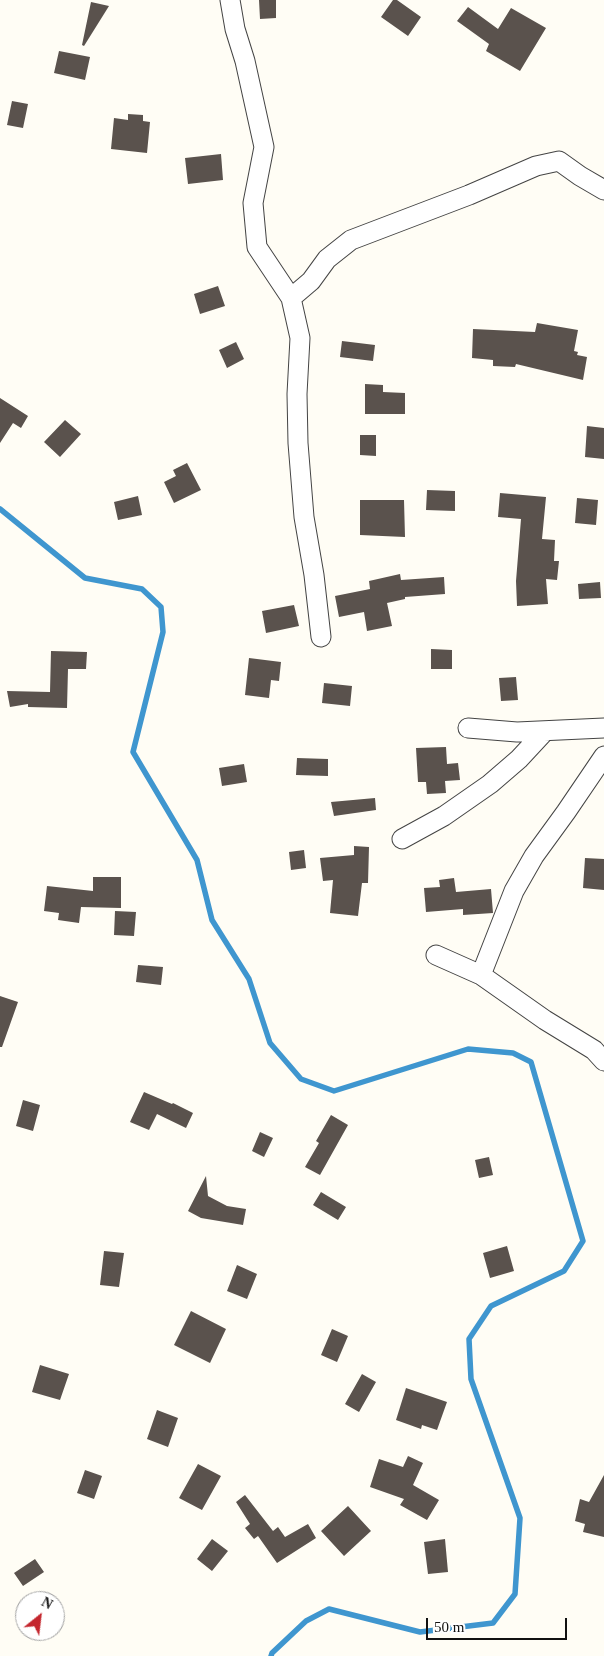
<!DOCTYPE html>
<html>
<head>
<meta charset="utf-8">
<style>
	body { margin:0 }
	#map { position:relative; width:604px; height:1656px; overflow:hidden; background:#fffdf5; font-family:Georgia,serif }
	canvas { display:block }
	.north { position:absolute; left:15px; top:1591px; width:50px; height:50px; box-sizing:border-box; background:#fff; border:1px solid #a0a0a0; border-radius:50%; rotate:29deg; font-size:14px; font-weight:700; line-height:20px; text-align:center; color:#111 }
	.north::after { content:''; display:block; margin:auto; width:18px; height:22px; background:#c4262e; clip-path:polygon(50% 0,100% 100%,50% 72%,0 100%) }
	.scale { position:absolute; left:426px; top:1618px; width:141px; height:22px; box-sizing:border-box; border:2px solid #111; border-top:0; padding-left:6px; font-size:15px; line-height:18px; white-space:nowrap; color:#111; -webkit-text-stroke:4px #fff; paint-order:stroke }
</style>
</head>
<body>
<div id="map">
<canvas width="604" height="1656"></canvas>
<div class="north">N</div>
<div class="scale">50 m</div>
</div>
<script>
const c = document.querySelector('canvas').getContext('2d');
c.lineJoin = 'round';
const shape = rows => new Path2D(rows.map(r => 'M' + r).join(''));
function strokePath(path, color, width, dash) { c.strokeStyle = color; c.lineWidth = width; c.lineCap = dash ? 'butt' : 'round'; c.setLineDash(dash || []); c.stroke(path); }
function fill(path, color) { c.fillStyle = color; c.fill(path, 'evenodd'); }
strokePath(shape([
	[0,509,85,578,142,589,161,607,163,632,133,752,197,860,212,920,249,979,270,1043,301,1079,334,1091,468,1049,513,1053,531,1062,583,1241,564,1271,491,1306,469,1339,471,1379,520,1518,515,1594,493,1623,420,1632,329,1609,306,1621,272,1653,271,1656]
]), '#3f96cf', 5.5);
fill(shape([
	[259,0,276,0,276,18,260,19],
	[393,0,397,0,421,17,408,36,381,17],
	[91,2,109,6,84,46,82,45],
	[468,7,498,29,511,8,546,28,520,71,486,51,489,44,457,21],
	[59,51,90,57,85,80,54,73],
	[12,101,28,104,23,128,7,125],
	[128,114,143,115,143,121,150,122,147,153,111,149,114,118,128,120],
	[221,154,223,180,188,184,185,158],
	[218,286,225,306,200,314,194,294],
	[537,323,578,330,574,351,578,352,577,355,587,357,583,380,516,364,515,367,493,366,493,360,472,358,473,329,535,332],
	[342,341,375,345,373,361,340,357],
	[236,342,244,359,227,368,219,350],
	[365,384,383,385,383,392,405,393,405,414,365,414],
	[0,398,28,416,21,428,13,423,0,443],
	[65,420,81,434,60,457,44,442],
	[587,426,604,428,604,459,585,457],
	[360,435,376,435,376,456,360,455],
	[187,463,201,490,174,503,164,482,176,476,173,470],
	[427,490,455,491,455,511,426,510],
	[500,493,546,497,542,539,555,540,554,561,559,561,557,580,546,579,548,604,517,606,516,581,521,519,498,517],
	[138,496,142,515,118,520,114,502],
	[577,498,598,500,596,525,575,523],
	[360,500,404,500,405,537,360,535],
	[400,574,401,580,444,577,445,594,405,597,405,599,387,603,392,626,367,631,364,612,339,617,335,596,370,589,369,581],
	[600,582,601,598,579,599,578,584],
	[294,605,299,626,266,633,262,611],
	[431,649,452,650,452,669,431,669],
	[51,651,87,652,86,669,68,669,67,708,28,707,28,704,10,707,7,691,50,692],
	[249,658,281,662,279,681,271,680,269,698,245,695],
	[516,677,518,700,501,701,499,678],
	[324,683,352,686,350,706,322,703],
	[446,747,447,764,458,763,460,780,445,781,446,793,427,794,426,782,418,782,416,748],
	[297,758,328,759,328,776,296,775],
	[244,764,247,782,222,786,219,768],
	[375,798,376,810,334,816,331,802],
	[354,846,369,847,368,883,362,883,358,916,330,913,333,880,323,881,320,858,354,855],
	[304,850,306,868,291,870,289,852],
	[585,858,604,859,604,890,583,888],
	[93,877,121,877,121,908,81,907,79,923,58,920,59,913,44,911,47,886,93,891],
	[454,878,456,892,491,889,493,913,463,915,463,909,426,912,424,888,440,887,439,880],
	[115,911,136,912,134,936,114,935],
	[138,965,163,967,161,985,136,982],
	[0,996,18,1002,2,1047,0,1047],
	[144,1092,172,1104,173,1103,193,1113,186,1128,157,1114,149,1130,130,1122],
	[23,1100,40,1105,33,1131,16,1126],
	[331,1115,348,1125,320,1175,305,1167,319,1143,316,1141],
	[260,1132,273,1138,264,1157,252,1151],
	[489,1157,493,1175,479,1178,475,1160],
	[206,1176,208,1196,227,1206,246,1209,243,1225,201,1218,188,1211],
	[321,1192,346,1207,338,1220,313,1205],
	[507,1246,514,1271,490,1278,483,1253],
	[104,1251,124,1253,119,1287,100,1285],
	[237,1265,257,1274,247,1299,227,1291],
	[191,1311,226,1329,210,1363,174,1345],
	[332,1329,348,1336,337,1362,321,1355],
	[40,1365,69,1374,60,1400,32,1392],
	[362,1374,376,1382,359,1412,345,1404],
	[406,1388,447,1402,437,1430,422,1425,421,1429,396,1420],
	[157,1410,178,1418,168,1447,147,1439],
	[408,1456,423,1463,413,1485,439,1500,427,1520,400,1505,404,1499,370,1487,379,1459,403,1467],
	[198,1464,221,1476,202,1510,179,1498],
	[85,1470,102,1476,94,1499,77,1493],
	[604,1475,604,1537,583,1532,585,1524,575,1521,580,1499,589,1502],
	[245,1495,273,1531,278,1527,285,1537,308,1524,316,1538,277,1563,258,1536,254,1539,245,1528,250,1524,236,1502],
	[348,1506,371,1531,344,1556,321,1531],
	[212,1539,228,1551,212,1571,197,1559],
	[445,1539,448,1572,428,1574,424,1542],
	[35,1559,44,1572,23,1586,14,1573]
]), '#5a524d');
const minor = shape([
	[230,0,235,29,245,61,264,147,253,203,257,247,291,298,300,338,297,394,298,443,304,517,314,575,321,637],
	[291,298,311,281,327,259,351,240,469,195,536,166,559,161,580,176,604,190],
	[468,728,517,732,604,728],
	[402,839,444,816,490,784,519,759,545,731],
	[436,955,481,975,545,1020,594,1050,604,1061],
	[481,975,514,891,534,856,566,812,604,756]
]);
strokePath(minor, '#444', 21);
strokePath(minor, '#fff', 19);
</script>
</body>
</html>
